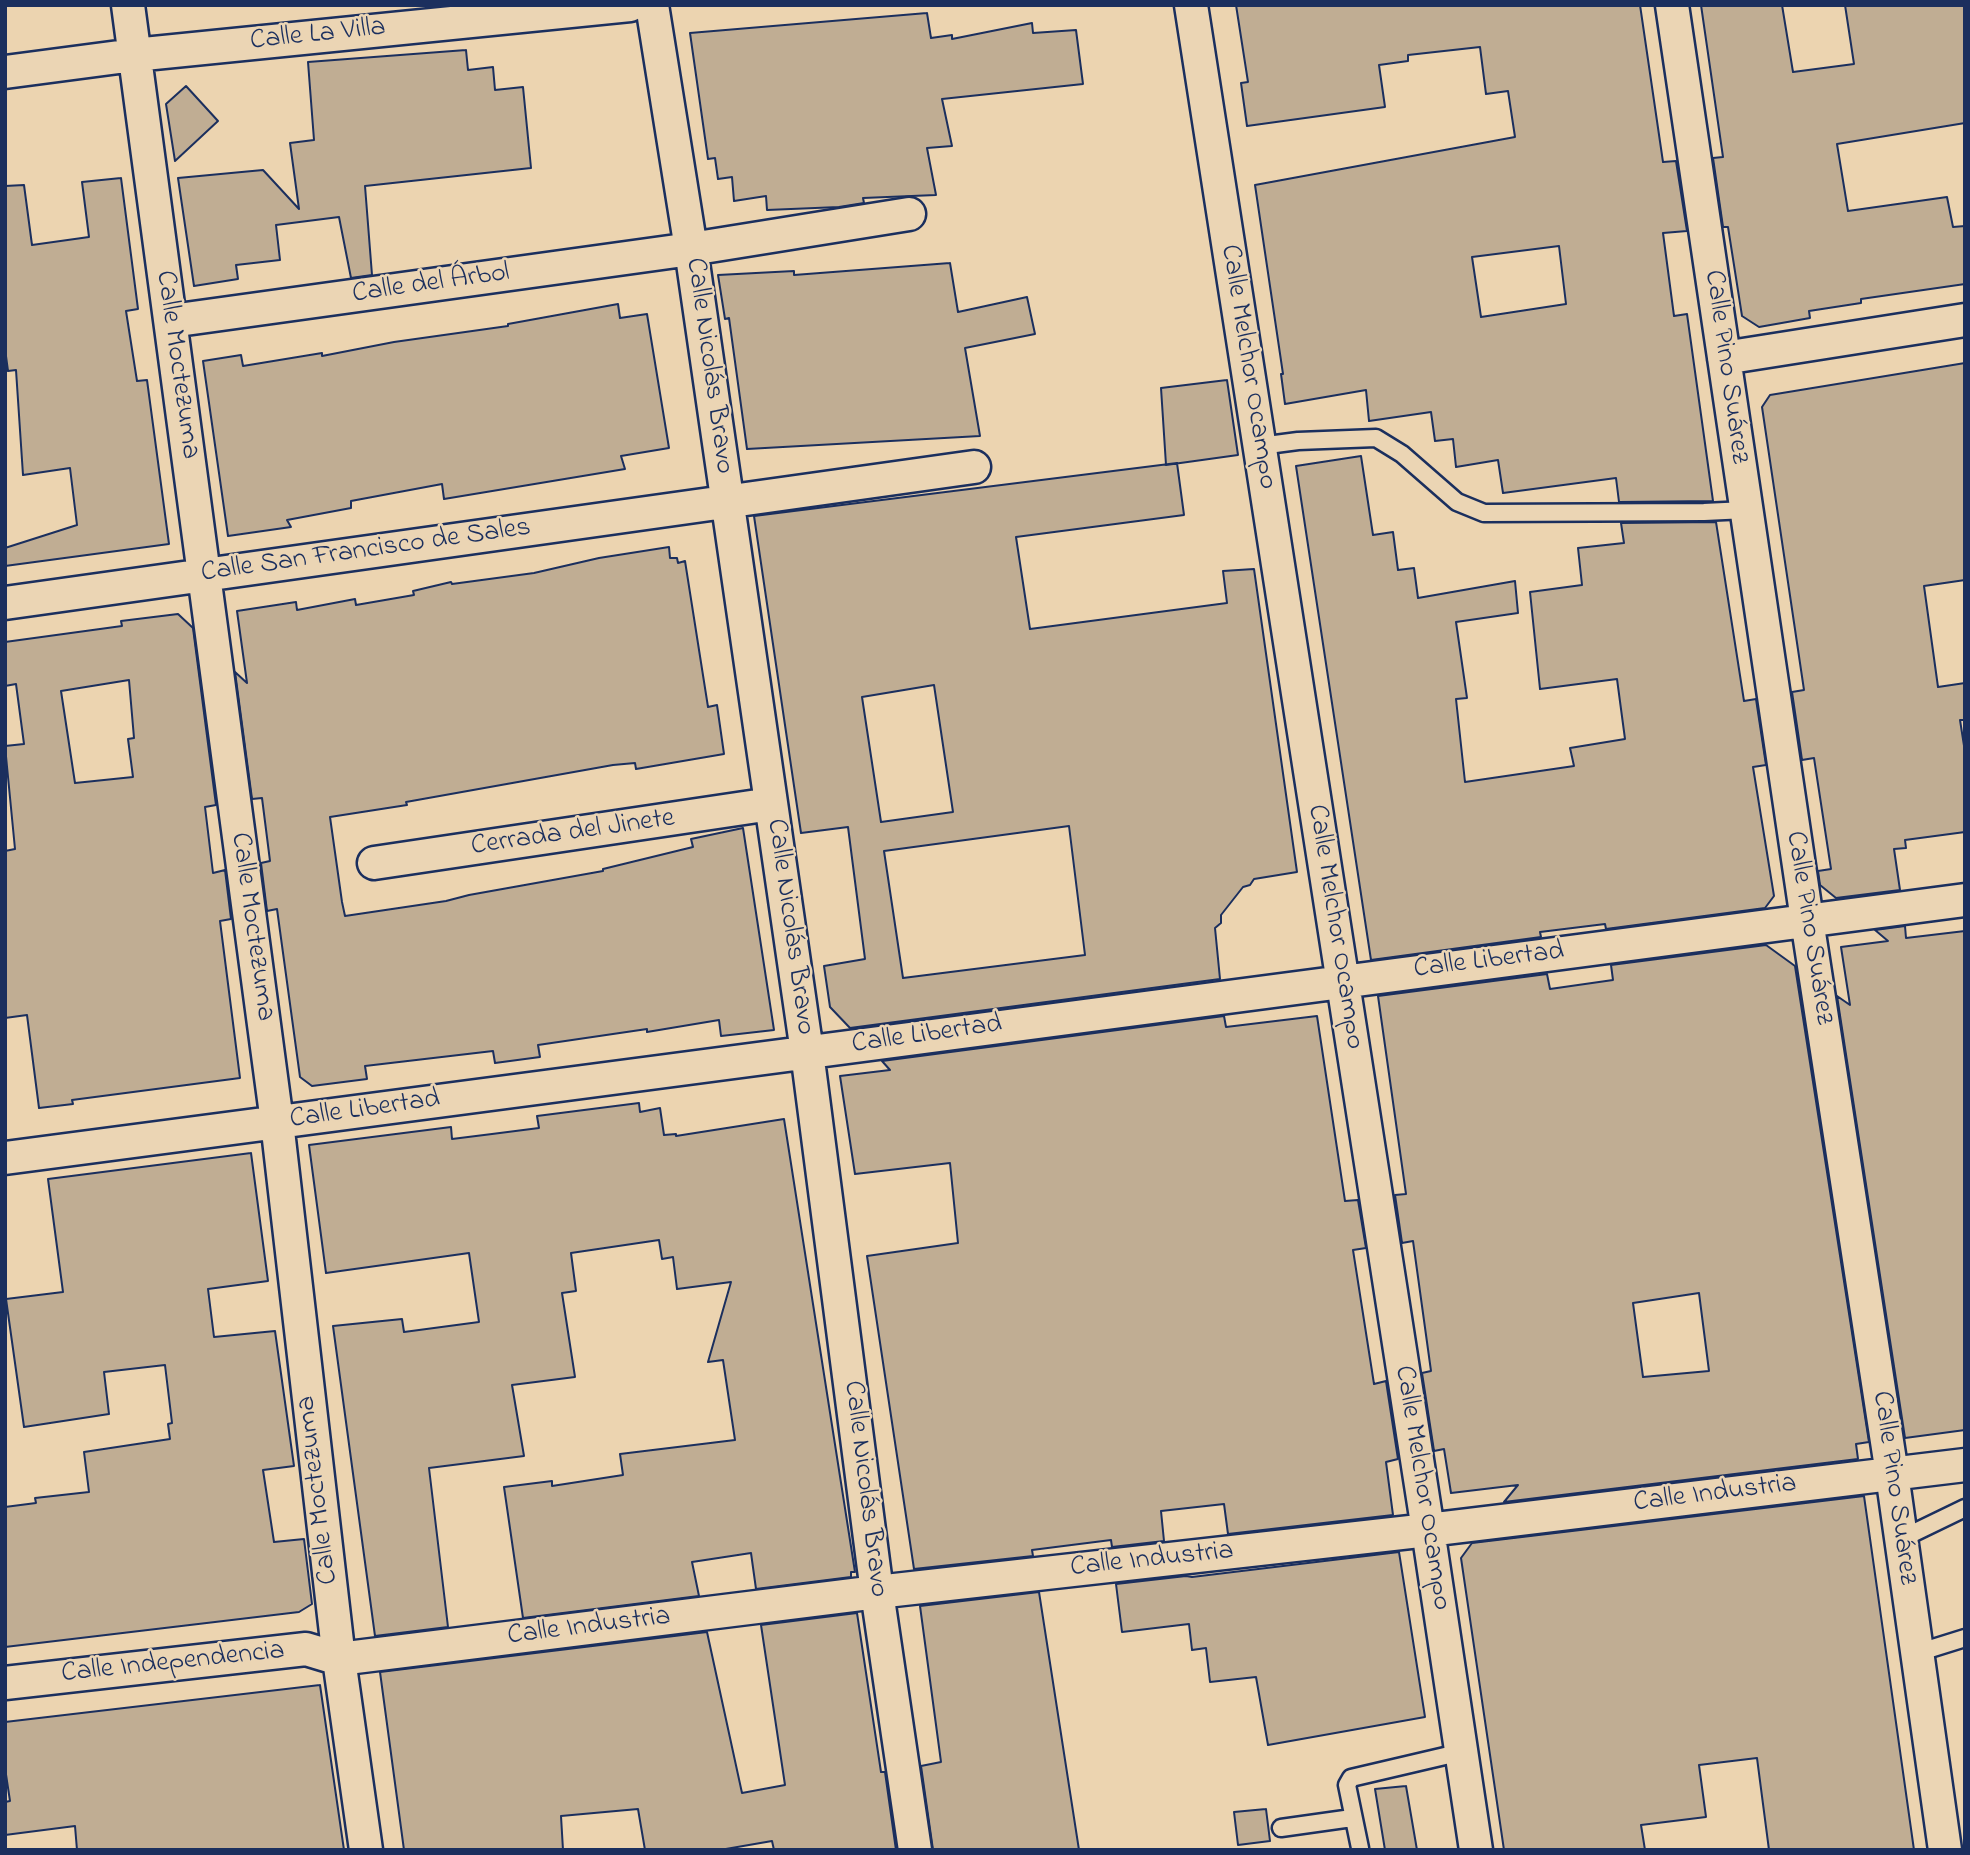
<!DOCTYPE html>
<html>
<head>
<meta charset="utf-8">
<style>
	body { margin:0 }
	#map { position:relative; width:1970px; height:1855px; overflow:hidden; background:#ecd4b0; font-family:"Indie Flower",sans-serif }
	canvas { display:block }
	.frame { position:absolute; inset:0; border:7px solid #1b2f5e; pointer-events:none }
</style>
</head>
<body>
<div id="map">
<canvas width="1970" height="1855"></canvas>
<div class="frame"></div>
</div>
<script>
const c = document.querySelector('canvas').getContext('2d');
c.lineJoin = 'round';
function fill(path, color) { c.fillStyle = color; c.fill(path, 'evenodd'); }
const shape = rows => new Path2D(rows.map(r => 'M' + r).join(''));
function strokePath(path, color, width, dash) { c.strokeStyle = color; c.lineWidth = width; c.lineCap = dash ? 'butt' : 'round'; c.setLineDash(dash || []); c.stroke(path); }
function write(font, color, halo, rows, align = 'center') {
  c.font = font + ' "Indie Flower",sans-serif'; c.lineWidth = 5; c.setLineDash([]); c.textBaseline = 'middle'; c.strokeStyle = halo; c.fillStyle = color; for (const [text, x, y, turn = 0] of rows) {
    c.save(); c.translate(x, y); c.rotate((+turn || 0) * Math.PI / 180); c.textAlign = isNaN(turn) ? turn : align; if (halo) c.strokeText(text, 0, 0); c.fillText(text, 0, 0); c.restore();
  }
}
const building = shape([
	[1236,5,1640,5,1663,162,1676,161,1687,231,1663,233,1674,316,1687,314,1713,501,1619,502,1616,478,1503,493,1498,460,1456,467,1453,439,1435,441,1431,412,1369,421,1366,390,1285,404,1281,374,1283,374,1255,185,1515,137,1508,91,1486,94,1480,47,1408,55,1408,61,1379,65,1385,107,1247,126,1241,83,1248,82,1236,5],
	[1559,246,1566,304,1481,317,1472,257,1559,246],
	[1701,5,1782,5,1793,72,1854,64,1845,5,1965,5,1965,123,1837,144,1848,211,1947,197,1953,227,1965,226,1965,284,1861,299,1861,303,1809,311,1810,318,1759,327,1742,316,1728,227,1723,227,1713,158,1723,157,1701,5],
	[927,13,931,38,952,35,952,39,1032,23,1033,33,1076,30,1083,84,942,99,952,146,927,148,936,195,863,198,864,203,839,207,767,210,766,196,734,201,732,177,718,179,715,158,708,159,690,33,927,13],
	[466,50,468,70,493,67,495,90,523,87,531,168,365,186,372,275,351,278,339,217,276,225,280,260,236,265,238,279,194,286,178,178,263,170,299,209,290,143,314,140,308,62,466,50],
	[186,86,218,121,175,161,166,104,186,86],
	[121,178,138,309,126,311,137,381,147,380,169,544,5,566,5,548,77,525,70,468,23,475,16,370,8,371,5,349,5,186,24,185,32,245,89,237,82,182,121,178],
	[950,263,958,312,1027,297,1035,334,965,348,980,436,747,449,729,318,725,319,718,275,794,271,794,275,950,263],
	[618,304,620,318,647,314,669,448,621,456,625,469,444,499,442,484,351,501,351,508,287,520,291,527,228,536,203,361,241,355,243,366,322,353,322,356,394,342,508,326,508,324,618,304],
	[1965,363,1965,580,1924,586,1938,687,1965,683,1965,720,1960,720,1965,752,1965,832,1905,840,1906,848,1894,849,1900,890,1836,898,1820,885,1818,871,1831,869,1814,758,1802,760,1792,692,1804,690,1762,407,1770,395,1965,363],
	[1227,380,1238,455,1166,465,1161,388,1227,380],
	[1361,456,1373,535,1393,532,1398,570,1414,568,1418,598,1515,581,1518,613,1456,622,1467,698,1456,699,1465,782,1574,766,1570,748,1625,739,1617,679,1540,689,1530,592,1582,585,1578,548,1624,543,1621,523,1716,522,1744,701,1756,699,1766,765,1753,767,1774,896,1765,908,1606,929,1605,924,1540,932,1541,937,1371,960,1296,466,1361,456],
	[1177,463,1184,515,1016,537,1030,629,1227,603,1223,571,1254,569,1297,872,1254,879,1250,885,1243,887,1221,915,1221,923,1215,928,1220,979,850,1028,830,1007,824,966,865,959,848,827,801,833,754,516,1177,463],
	[934,685,953,812,881,822,862,697,934,685],
	[1069,826,1085,955,903,978,884,851,1069,826],
	[669,547,670,558,677,558,678,563,685,561,708,707,717,705,724,754,636,769,635,763,613,765,406,802,407,805,330,817,342,902,345,916,446,901,469,895,603,871,603,869,693,847,691,839,743,828,774,1030,721,1036,719,1020,647,1032,647,1029,538,1045,540,1057,495,1063,493,1051,365,1066,367,1079,312,1086,300,1077,277,909,267,911,261,863,270,861,262,798,252,799,235,672,247,683,237,611,296,602,297,610,355,599,356,605,414,595,413,591,451,582,452,584,534,573,599,558,669,547],
	[178,614,193,628,216,805,205,807,213,873,225,870,231,919,220,921,240,1078,72,1100,73,1104,39,1108,27,1015,5,1018,5,851,15,849,5,746,24,744,16,684,5,686,5,642,122,626,121,621,178,614],
	[129,680,134,738,128,739,133,777,75,783,61,691,129,680],
	[1905,926,1906,938,1965,931,1965,1430,1905,1438,1837,996,1850,1005,1841,947,1888,941,1875,930,1905,926],
	[1766,945,1795,966,1869,1442,1856,1444,1858,1459,1504,1502,1518,1485,1451,1493,1444,1449,1434,1451,1422,1373,1431,1371,1413,1241,1402,1243,1395,1195,1406,1194,1378,996,1547,974,1550,989,1613,980,1611,965,1766,945],
	[1699,1293,1709,1371,1643,1377,1633,1303,1699,1293],
	[1224,1016,1226,1027,1317,1016,1345,1201,1358,1200,1366,1248,1353,1250,1374,1384,1386,1381,1398,1459,1386,1462,1393,1515,1228,1534,1224,1504,1161,1511,1164,1541,1112,1547,1111,1540,1032,1550,1033,1556,914,1569,867,1256,958,1243,950,1163,855,1174,840,1076,890,1070,882,1061,1224,1016],
	[639,1103,640,1112,660,1108,664,1135,676,1134,676,1136,784,1119,855,1572,851,1572,851,1577,756,1589,751,1553,692,1562,699,1596,523,1618,504,1487,552,1481,552,1486,623,1475,620,1454,735,1440,723,1360,708,1362,731,1282,677,1289,673,1257,662,1259,659,1240,571,1253,576,1291,562,1293,575,1377,512,1385,524,1456,429,1468,448,1627,375,1636,333,1326,402,1319,404,1332,479,1322,469,1253,326,1273,309,1145,451,1127,452,1139,492,1134,539,1128,537,1116,639,1103],
	[251,1153,268,1281,208,1289,214,1337,275,1331,294,1466,263,1470,274,1542,304,1539,312,1604,299,1612,5,1647,5,1507,36,1503,35,1498,89,1492,84,1452,170,1439,168,1424,172,1423,165,1365,104,1372,109,1414,24,1427,6,1299,63,1292,48,1179,251,1153],
	[1864,1496,1914,1850,1769,1850,1757,1758,1699,1765,1706,1817,1641,1825,1645,1850,1504,1850,1461,1558,1472,1543,1864,1496],
	[1399,1552,1425,1717,1268,1745,1256,1677,1210,1682,1206,1648,1192,1650,1189,1624,1122,1632,1116,1584,1186,1576,1192,1577,1399,1552],
	[1039,1592,1079,1850,933,1850,921,1766,941,1762,920,1606,1039,1592],
	[857,1613,881,1772,885,1772,896,1850,774,1850,772,1841,720,1850,645,1850,638,1809,561,1816,563,1850,404,1850,380,1672,707,1632,742,1793,785,1785,761,1625,857,1613],
	[320,1685,344,1850,77,1850,75,1826,5,1835,5,1802,10,1801,5,1768,5,1722,320,1685],
	[1406,1786,1417,1850,1385,1850,1375,1789,1406,1786],
	[1266,1809,1270,1841,1238,1845,1234,1812,1266,1809]
]);
fill(building, '#c0ad93');
strokePath(building, '#1b2f5e', 2);
const service = shape([
	[1260,446,1298,441,1376,438,1402,454,1457,502,1484,513,1704,512,1746,510],
	[1901,1539,1965,1508],
	[1917,1653,1965,1638],
	[1281,1828,1352,1818],
	[1360,1848,1347,1785,1351,1778,1462,1752]
]);
const minor = shape([
	[128,5,277,1122,339,1659,366,1850],
	[652,5,691,249,807,1052,877,1592,915,1850],
	[1191,5,1428,1530,1476,1850],
	[1672,5,1807,920,1892,1474,1945,1850],
	[5,72,134,55,630,5],
	[171,321,691,249,909,214],
	[1724,358,1965,320],
	[5,603,974,467],
	[374,863,771,804],
	[5,1158,1965,900],
	[5,1683,306,1649,339,1659,877,1592,1428,1530,1965,1465]
]);
strokePath(service, '#1b2f5e', 21);
strokePath(minor, '#1b2f5e', 37);
strokePath(service, '#ebd5b4', 16);
strokePath(minor, '#ebd5b4', 32);
write('28px', '#1b2f5e', '#ebd5b4', [
	["Calle La Villa",318,36,-6],
	["Calle del Árbol",431,285,-8],
	["Calle Moctezuma",176,365,82],
	["Calle Nicolás Bravo",708,366,82],
	["Calle Melchor Ocampo",1247,367,81],
	["Calle Pino Suárez",1725,367,82],
	["Calle San Francisco de Sales",366,552,-8],
	["Cerrada del Jinete",573,834,-8],
	["Calle Moctezuma",251,927,82],
	["Calle Nicolás Bravo",789,927,82],
	["Calle Melchor Ocampo",1334,927,81],
	["Calle Pino Suárez",1808,928,81],
	["Calle Libertad",1489,962,-7],
	["Calle Libertad",927,1036,-8],
	["Calle Libertad",365,1111,-8],
	["Calle Melchor Ocampo",1421,1488,81],
	["Calle Pino Suárez",1893,1488,82],
	["Calle Nicolás Bravo",864,1489,83],
	["Calle Moctezuma",319,1490,-97],
	["Calle Industria",1715,1495,-7],
	["Calle Industria",1152,1561,-6],
	["Calle Industria",589,1628,-7],
	["Calle Independencia",173,1664,-6]
]);
</script>
</body>
</html>
